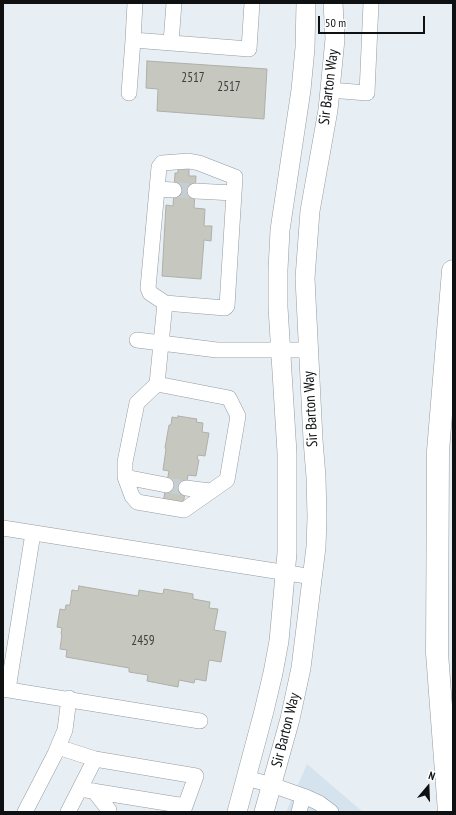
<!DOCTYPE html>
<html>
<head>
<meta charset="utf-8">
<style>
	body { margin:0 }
	#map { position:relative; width:456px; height:815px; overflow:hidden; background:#e8eff4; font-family:"PT Sans Narrow",sans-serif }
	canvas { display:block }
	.frame { position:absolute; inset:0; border:4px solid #0e1012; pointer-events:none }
	.north { position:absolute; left:408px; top:767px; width:40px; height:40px; -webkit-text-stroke:3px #fff; paint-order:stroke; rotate:19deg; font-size:11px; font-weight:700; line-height:16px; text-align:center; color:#0e1012 }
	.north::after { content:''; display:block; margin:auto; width:14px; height:18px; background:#0e1012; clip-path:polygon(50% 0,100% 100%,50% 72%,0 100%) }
	.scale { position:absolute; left:318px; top:16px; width:107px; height:18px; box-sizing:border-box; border:2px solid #0e1012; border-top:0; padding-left:5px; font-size:12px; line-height:14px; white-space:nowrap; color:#0e1012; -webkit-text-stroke:3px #fff; paint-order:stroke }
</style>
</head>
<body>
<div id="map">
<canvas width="456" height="815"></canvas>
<div class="frame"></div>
<div class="north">N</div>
<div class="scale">50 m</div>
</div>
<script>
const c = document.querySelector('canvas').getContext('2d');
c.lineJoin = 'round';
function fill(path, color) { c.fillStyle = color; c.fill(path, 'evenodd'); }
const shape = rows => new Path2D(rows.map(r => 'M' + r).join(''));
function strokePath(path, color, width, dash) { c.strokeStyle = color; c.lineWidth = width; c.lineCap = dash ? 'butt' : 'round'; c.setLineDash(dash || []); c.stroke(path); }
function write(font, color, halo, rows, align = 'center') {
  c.font = font + ' "PT Sans Narrow",sans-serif'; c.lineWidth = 3; c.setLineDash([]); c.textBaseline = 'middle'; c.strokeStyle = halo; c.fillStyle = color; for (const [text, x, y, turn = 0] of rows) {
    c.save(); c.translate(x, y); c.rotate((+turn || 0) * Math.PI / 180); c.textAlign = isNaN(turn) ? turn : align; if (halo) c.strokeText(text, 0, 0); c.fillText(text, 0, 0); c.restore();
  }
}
fill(shape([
	[307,764,363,812,286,812]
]), '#d5e3ee');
const building = shape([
	[147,61,267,69,264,119,157,111,158,89,146,88,147,61],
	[178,165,189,166,189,176,196,176,194,208,205,209,204,226,212,226,211,241,204,240,201,279,162,276,166,205,173,206,175,173,178,173,178,165],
	[178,416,197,419,196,422,203,423,202,432,209,433,205,456,198,455,197,459,199,460,196,476,188,475,183,505,163,502,169,471,163,470,166,449,165,448,169,425,171,425,172,417,178,418,178,416],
	[79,586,138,596,139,590,163,594,164,589,193,594,193,599,210,602,209,608,218,609,214,630,226,632,221,662,209,660,206,681,195,679,194,683,179,680,178,687,147,681,148,675,129,672,129,668,66,657,67,650,60,649,62,634,61,634,62,628,57,627,60,609,65,610,66,605,70,605,72,590,78,591,79,586]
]);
fill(building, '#c6c7bf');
strokePath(building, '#aeafa8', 1);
strokePath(shape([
	[174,190,195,191],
	[166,485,186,488]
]), '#c7ced2', 15, [15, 8]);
const minor = shape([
	[135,3,133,40,249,49,252,3],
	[171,43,174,3],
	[330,90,367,93,371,3],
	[129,93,133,40],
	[157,189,174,190],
	[195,191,234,193],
	[137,340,217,350,308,350],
	[157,384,137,403,125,462,125,477,132,496,137,502,184,510,227,480,238,416,229,398,157,384,165,303,225,308,227,306,235,177,199,163,189,161,162,163,159,167,148,288,150,293,165,303],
	[125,477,166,485],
	[186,488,210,491],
	[3,528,313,577],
	[3,689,200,721],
	[8,689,33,533],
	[58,747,95,759,68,812],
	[95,759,196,776,183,812],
	[246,778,272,785,306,797,319,803,331,812],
	[80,789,185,806],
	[94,791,109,810],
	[25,812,55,754,65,730,69,698],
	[299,812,303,796]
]);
const major = shape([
	[237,812,264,711,273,673,279,641,287,553,287,453,278,307,278,270,280,230,301,90,305,48,306,3],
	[264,812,290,719,301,668,316,547,317,517,316,477,313,440,305,278,310,211,328,110,335,39,333,3]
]);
const highway = shape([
	[449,812,437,653,438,451,453,271]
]);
strokePath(minor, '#949a9f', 16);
strokePath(major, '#949a9f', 20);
strokePath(highway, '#949a9f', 23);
strokePath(minor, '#fff', 15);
strokePath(major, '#fff', 19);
strokePath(highway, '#fff', 22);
write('13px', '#3c3e3d', null, [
	["2517",193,78],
	["2517",229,87],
	["2459",143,641]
]);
write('15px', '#0e1012', '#fff', [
	["Sir Barton Way",329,87,-83],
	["Sir Barton Way",311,409,-93],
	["Sir Barton Way",286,730,-76]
]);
</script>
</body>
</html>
